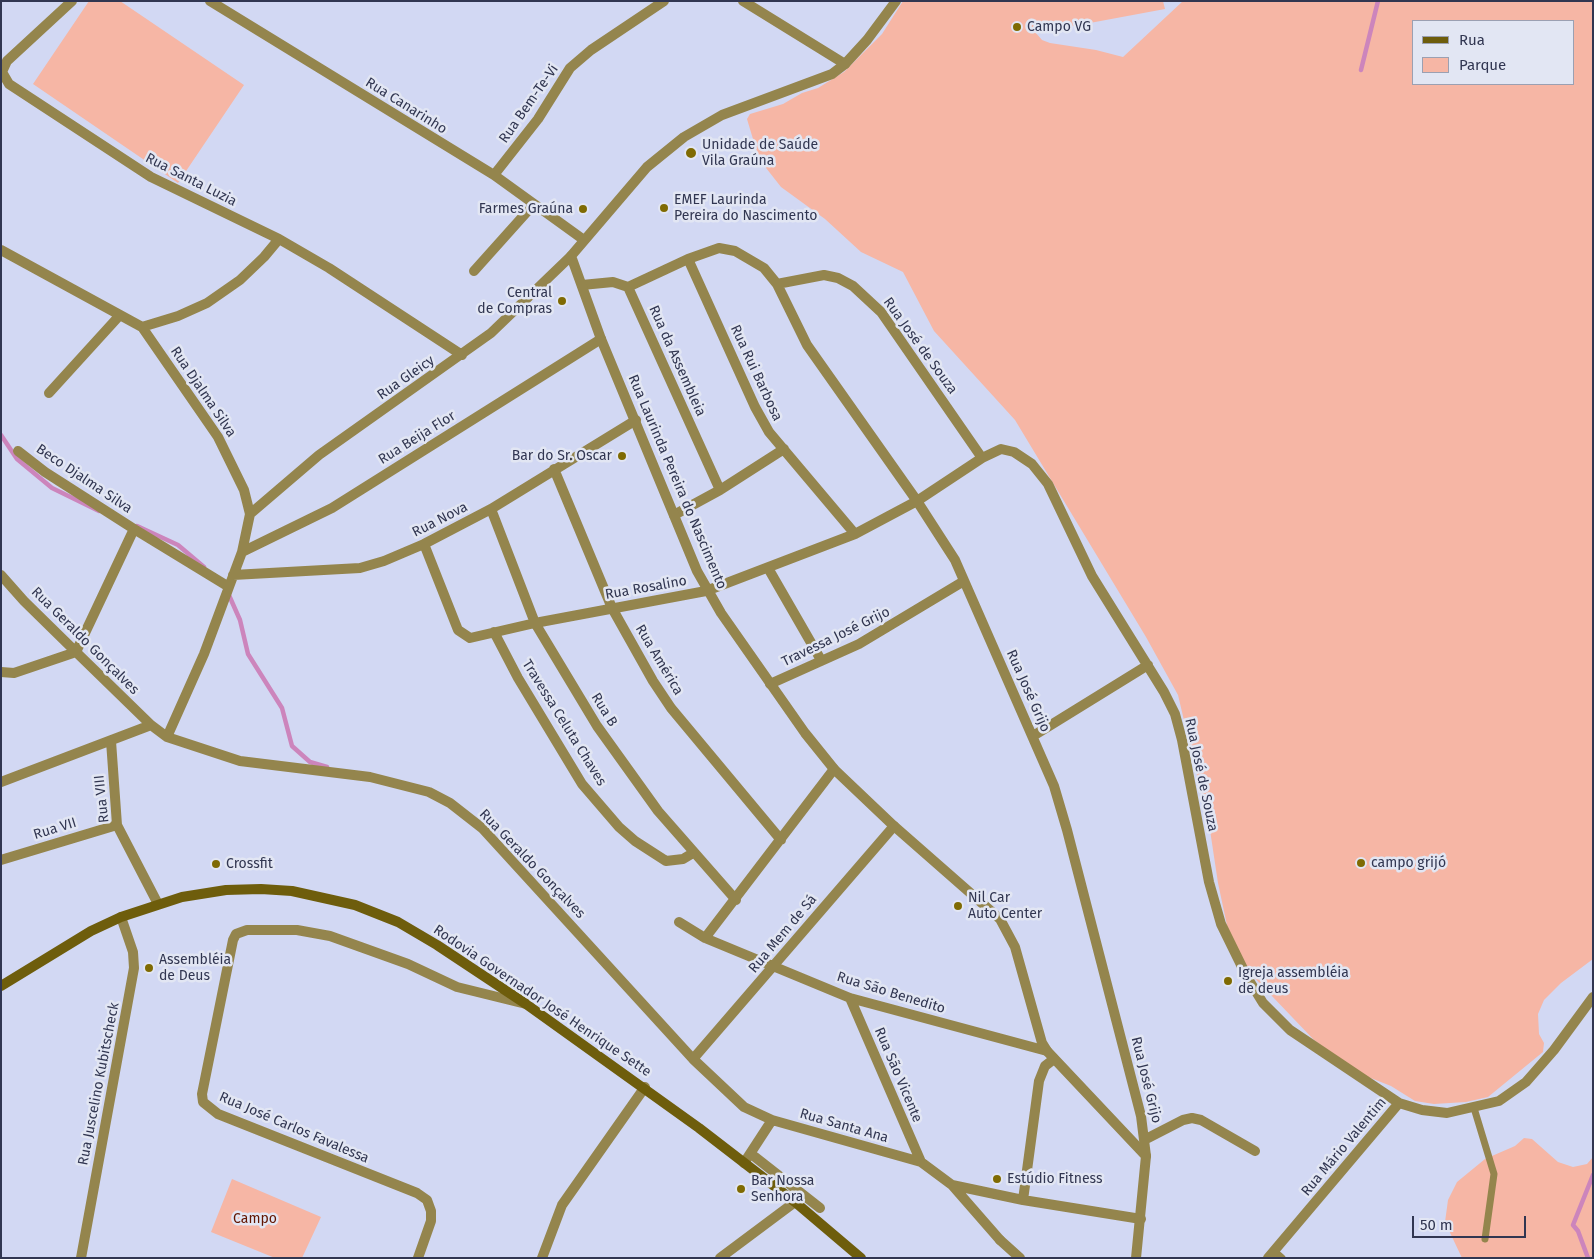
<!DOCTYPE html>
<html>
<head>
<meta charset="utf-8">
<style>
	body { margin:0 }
	#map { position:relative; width:1594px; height:1259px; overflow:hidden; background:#d2d8f3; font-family:"Fira Sans",sans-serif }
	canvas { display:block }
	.frame { position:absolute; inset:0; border:2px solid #313651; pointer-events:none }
	.legend { position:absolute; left:1412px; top:20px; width:162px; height:65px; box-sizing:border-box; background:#e2e6f3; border:1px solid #9ba0b2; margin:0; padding:6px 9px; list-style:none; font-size:15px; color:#313651 }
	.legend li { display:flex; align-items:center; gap:10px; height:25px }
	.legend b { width:25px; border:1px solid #9ba0b2 }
	.scale { position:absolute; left:1412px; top:1216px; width:114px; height:22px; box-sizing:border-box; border:2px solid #313651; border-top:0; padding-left:6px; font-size:15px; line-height:18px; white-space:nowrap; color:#313651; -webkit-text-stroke:4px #e2e6f3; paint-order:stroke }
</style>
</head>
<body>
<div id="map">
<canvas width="1594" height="1259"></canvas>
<div class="frame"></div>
<ul class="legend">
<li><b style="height:6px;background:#6e5d0c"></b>Rua</li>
<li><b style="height:14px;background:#f6b6a5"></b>Parque</li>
</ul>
<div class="scale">50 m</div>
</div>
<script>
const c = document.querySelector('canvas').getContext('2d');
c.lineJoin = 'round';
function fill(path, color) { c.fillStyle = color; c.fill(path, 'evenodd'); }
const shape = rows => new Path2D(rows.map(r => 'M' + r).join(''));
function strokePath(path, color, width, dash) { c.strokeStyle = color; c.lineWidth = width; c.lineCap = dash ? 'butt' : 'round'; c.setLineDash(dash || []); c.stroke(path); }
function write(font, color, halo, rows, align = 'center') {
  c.font = font + ' "Fira Sans",sans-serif'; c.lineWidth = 5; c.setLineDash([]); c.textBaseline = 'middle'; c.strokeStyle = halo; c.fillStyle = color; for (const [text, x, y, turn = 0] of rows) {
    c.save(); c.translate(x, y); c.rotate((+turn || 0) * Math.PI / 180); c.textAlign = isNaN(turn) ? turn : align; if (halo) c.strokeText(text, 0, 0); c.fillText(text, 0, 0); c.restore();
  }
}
fill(shape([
	[89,1,120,1,244,85,178,183,33,84],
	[903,1,1163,1,1165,9,1036,33,1042,40,1050,43,1096,50,1123,57,1183,1,1593,1,1593,959,1561,983,1544,1000,1538,1014,1539,1034,1544,1043,1543,1052,1488,1097,1466,1102,1434,1104,1415,1101,1391,1086,1358,1073,1314,1040,1248,971,1228,930,1218,883,1210,830,1178,695,1146,637,1015,420,934,331,903,272,861,252,825,219,781,187,759,159,747,119,750,114,783,104,802,93,818,88,844,72,882,34],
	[1413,21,1573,21,1573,84,1413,84],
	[1524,1138,1532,1139,1558,1162,1573,1167,1587,1164,1593,1157,1593,1258,1462,1258,1445,1222,1448,1200,1457,1182,1485,1159,1515,1146],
	[232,1179,321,1217,302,1258,275,1258,211,1232]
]), '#f6b6a5');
strokePath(shape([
	[1361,70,1378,1],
	[1,435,17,459,52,488,99,511],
	[137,526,178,545,204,567],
	[228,593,240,620,248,654,282,708,292,746,310,762,327,767],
	[1588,1258,1578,1231,1573,1225,1593,1175]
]), '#cc85bc', 4.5);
strokePath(shape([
	[1474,1108,1494,1174,1485,1239],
	[1274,1251,1282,1258]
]), '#94854d', 7);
strokePath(shape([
	[1000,1240,1020,1258]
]), '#94854d', 10);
strokePath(shape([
	[72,1,7,61,2,72,9,84,151,177,279,239,329,268,462,355],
	[210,1,494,175,584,240],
	[743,1,845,64],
	[494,175,538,119,570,68,591,50,664,1],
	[1,250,142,327,218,437,244,490,250,514,242,552,204,654,167,737],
	[688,259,755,407,769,432,855,534],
	[474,271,534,204],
	[777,284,824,275,838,278,853,286,881,312,982,458],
	[582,285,613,282,628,287,720,490],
	[628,287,688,259,719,248,735,251,764,268,777,284,807,345,917,501,955,560,1054,786,1067,830,1141,1116,1146,1156],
	[142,327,178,316,207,303,240,280,264,257,279,239],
	[49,393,120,315],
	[18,451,45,472,134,529],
	[554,469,612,608,653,681,671,708,781,840],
	[491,509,535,623,597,726,658,811,736,900],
	[250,514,319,455,491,333,571,256],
	[674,515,720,490,784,449],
	[424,544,458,630,470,638,535,623,706,591,855,534,917,501,982,458,1001,449,1014,452,1032,464,1048,484,1092,576,1164,692,1175,714,1182,740,1209,882,1221,924,1247,977,1263,1003,1290,1030,1399,1103,1422,1110,1447,1113,1499,1101,1526,1082,1554,1050,1593,997],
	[242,552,332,508,601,339],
	[768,568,821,660],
	[1,575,24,601,76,652,151,725,167,737,240,761,370,777,429,792,450,803,482,828,693,1059,744,1107,772,1120,921,1162,952,1185,1000,1240],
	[233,575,360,568,384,561,424,544,491,509,636,420],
	[494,632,518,678,582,784,619,827,635,841,666,861,683,859,693,853],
	[1,672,14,673,76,652,134,529,229,587],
	[770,684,859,644,964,581],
	[1033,736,1148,665],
	[111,741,117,825,158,904],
	[1,782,151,725],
	[1,860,117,825],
	[679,922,705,938,850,998,1047,1051],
	[705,938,834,769],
	[850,998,921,1162],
	[693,1059,894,826],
	[1146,1139,1183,1120,1192,1118,1201,1120,1255,1151],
	[755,1157,820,1208],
	[744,1163,772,1120],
	[952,1185,1023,1200,1141,1219],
	[1023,1200,1039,1081,1045,1066,1054,1059],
	[81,1258,134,968,133,952,121,917],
	[418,1258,431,1221,431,1211,427,1200,417,1193,218,1114,203,1102,202,1094,233,940,236,934,247,930,297,930,330,936,408,964,457,987,526,1004],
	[542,1258,562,1205,645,1087],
	[720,1258,795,1202],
	[1268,1258,1399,1103]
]), '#94854d', 10);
strokePath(shape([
	[896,1,867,40,845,64,832,74,722,115,684,137,647,167,571,256,601,339,697,571,721,613,805,733,834,769,894,826,1000,919,1015,947,1042,1043,1047,1051,1146,1156,1136,1258]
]), '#94854d', 10);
strokePath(shape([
	[1,986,91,931,121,917,182,897,226,890,261,889,292,891,355,905,398,922,437,945,526,1004,699,1128,795,1202,861,1258]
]), '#6e5d0c', 10);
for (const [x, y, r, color] of [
	[1017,27,5,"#7f6a02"],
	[691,153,6,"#7f6a02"],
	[664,208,5,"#7f6a02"],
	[583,209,5,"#7f6a02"],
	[562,301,5,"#7f6a02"],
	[622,456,5,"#7f6a02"],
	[1361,863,5,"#7f6a02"],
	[216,864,5,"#7f6a02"],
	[958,906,5,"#7f6a02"],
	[149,968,5,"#7f6a02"],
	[1228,981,5,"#7f6a02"],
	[997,1179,5,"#7f6a02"],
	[741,1189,5,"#7f6a02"]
]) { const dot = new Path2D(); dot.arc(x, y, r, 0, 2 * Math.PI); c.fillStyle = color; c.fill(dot); strokePath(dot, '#e2e6f3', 2); }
write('14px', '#313651', '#e2e6f3', [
	["Campo VG",1027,27],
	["Unidade de Saúde",702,145],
	["Vila Graúna",702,161],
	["EMEF Laurinda",674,200],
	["Pereira do Nascimento",674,216],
	["Farmes Graúna",573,209,"right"],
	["Central",552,293,"right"],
	["de Compras",552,309,"right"],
	["Bar do Sr. Oscar",612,456,"right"],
	["campo grijó",1371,863],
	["Crossfit",226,864],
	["Nil Car",968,898],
	["Auto Center",968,914],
	["Assembléia",159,960],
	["de Deus",159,976],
	["Igreja assembléia",1238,973],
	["de deus",1238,989],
	["Estúdio Fitness",1007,1179],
	["Bar Nossa",751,1181],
	["Senhora",751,1197]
], 'left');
write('14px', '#313651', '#e2e6f3', [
	["Rua Bem-Te-Vi",529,104,-55],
	["Rua Canarinho",406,106,32],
	["Rua Santa Luzia",191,180,27],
	["Rua José de Souza",920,346,54],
	["Rua da Assembleia",677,361,66],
	["Rua Rui Barbosa",756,373,65],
	["Rua Gleicy",406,378,-35],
	["Rua Djalma Silva",203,392,56],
	["Rua Beija Flor",417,438,-32],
	["Beco Djalma Silva",84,479,34],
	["Rua Laurinda Pereira do Nascimento",677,482,67],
	["Rua Nova",440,520,-27],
	["Rua Rosalino",646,588,-10],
	["Travessa José Grijo",836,637,-26],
	["Rua Geraldo Gonçalves",85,641,45],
	["Rua América",659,660,59],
	["Rua José Grijo",1028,691,66],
	["Rua B",604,710,58],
	["Travessa Celuta Chaves",564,723,58],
	["Rua José de Souza",1201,775,78],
	["Rua VIII",102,799,-96],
	["Rua VII",55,829,-17],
	["Rua Geraldo Gonçalves",532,864,46],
	["Rua Mem de Sá",783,934,-50],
	["Rua São Benedito",891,993,17],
	["Rodovia Governador José Henrique Sette",542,1001,34],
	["Rua São Vicente",898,1075,67],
	["Rua José Grijo",1146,1080,76],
	["Rua Juscelino Kubitscheck",99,1084,-79],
	["Rua Santa Ana",844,1126,16],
	["Rua José Carlos Favalessa",294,1128,23],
	["Rua Mário Valentim",1344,1147,-50]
]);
write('14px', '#621500', '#e2e6f3', [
	["Campo",255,1219]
]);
</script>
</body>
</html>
